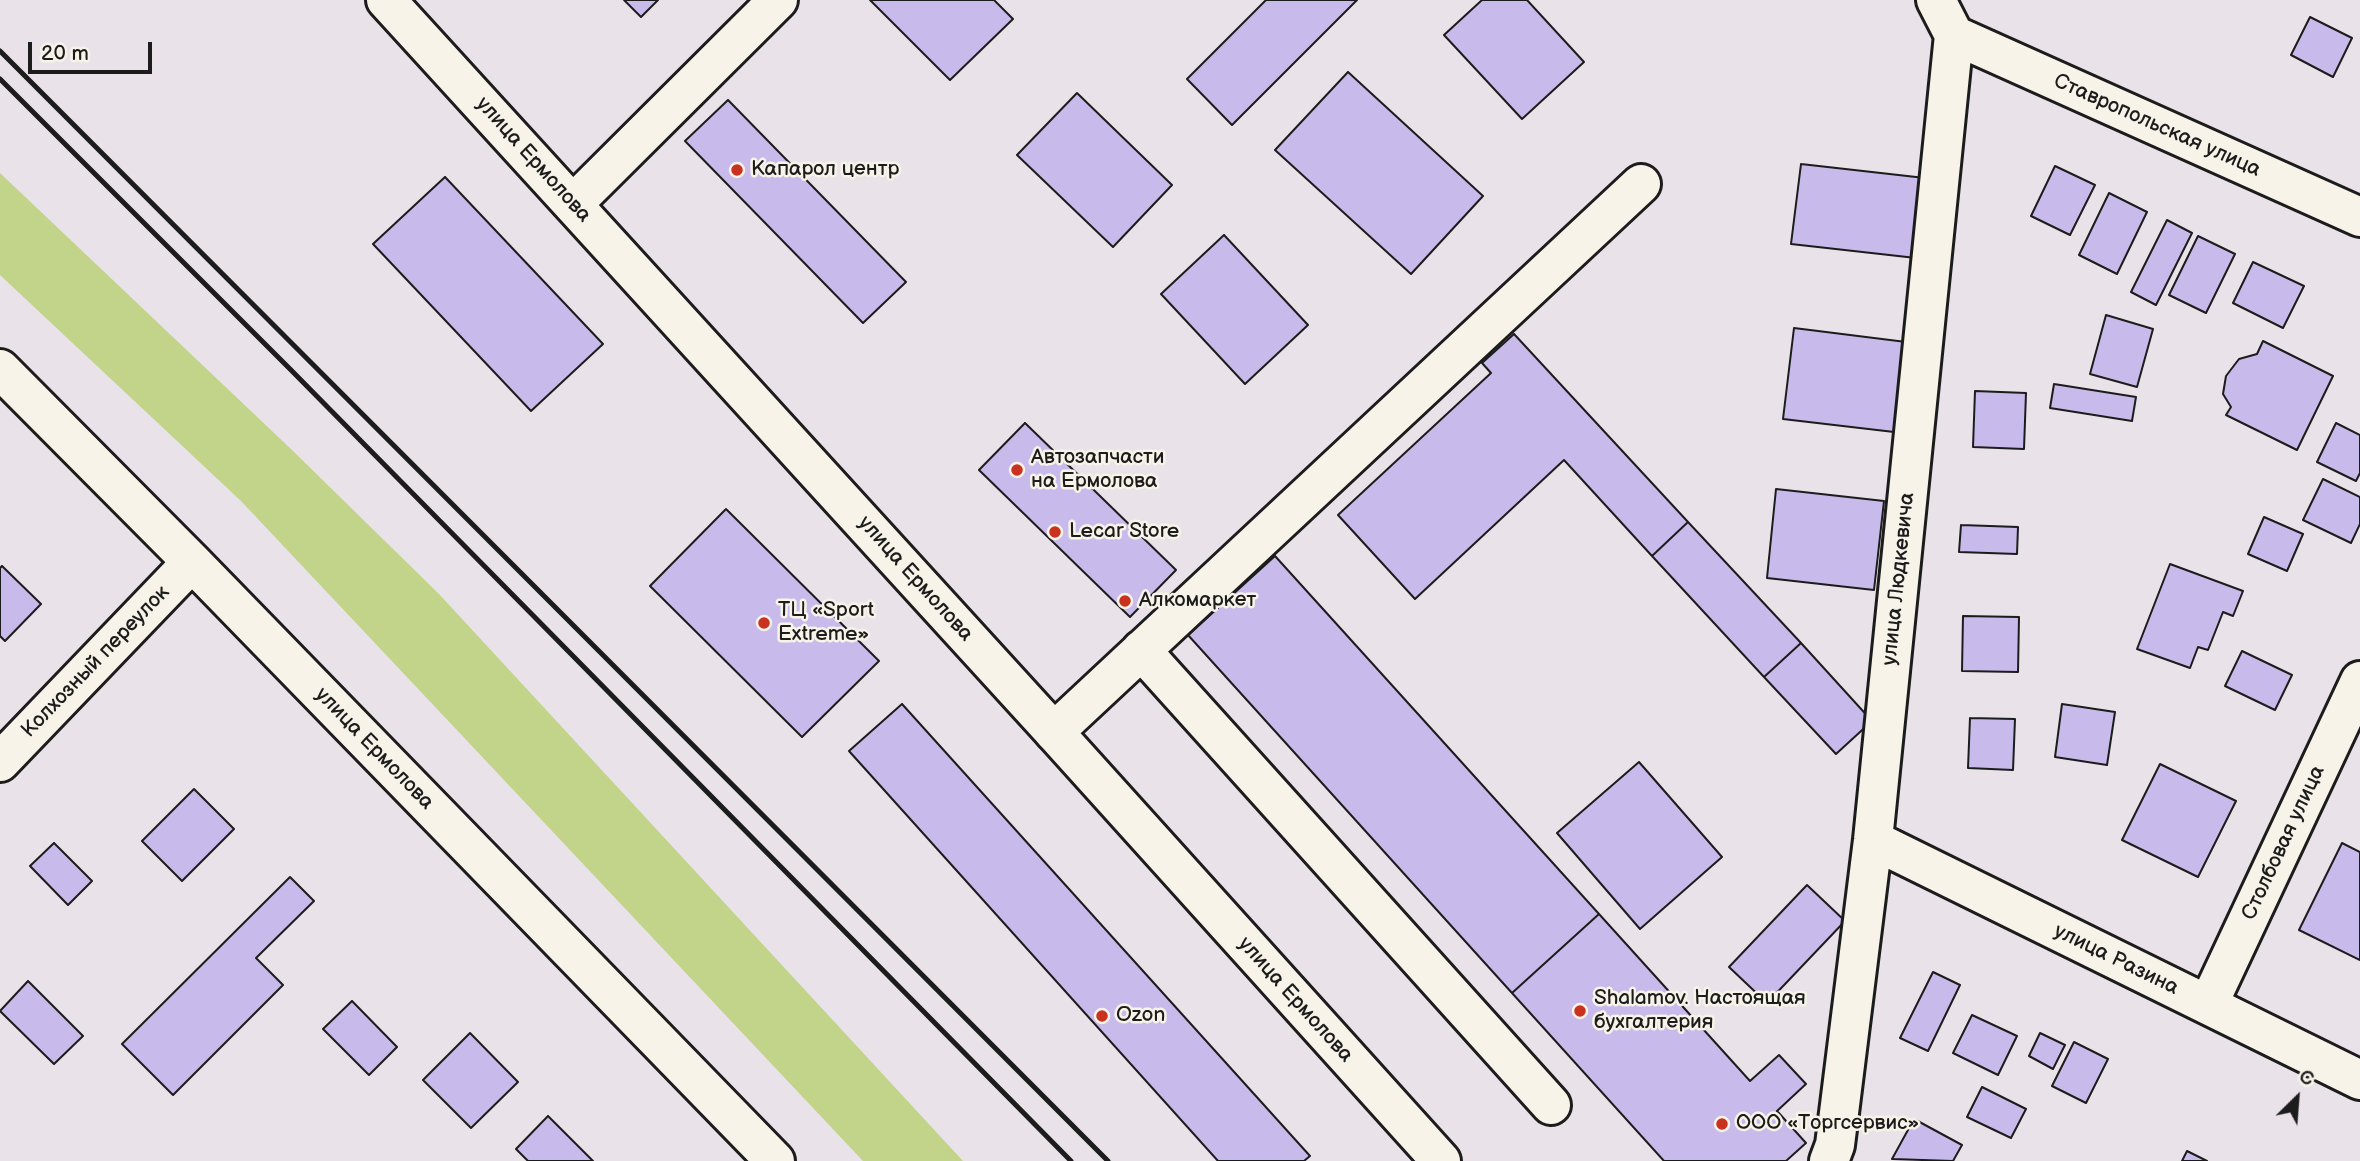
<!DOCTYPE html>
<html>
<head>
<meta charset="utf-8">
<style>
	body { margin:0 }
	#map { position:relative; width:2360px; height:1161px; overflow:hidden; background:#e9e2e9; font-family:"Balsamiq Sans",sans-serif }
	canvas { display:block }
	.north { position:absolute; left:2262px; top:1063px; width:70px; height:70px; -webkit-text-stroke:5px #f7f3e8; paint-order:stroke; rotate:25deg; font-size:19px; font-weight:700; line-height:28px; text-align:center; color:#1c1c1c }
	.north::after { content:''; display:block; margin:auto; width:24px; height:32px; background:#1c1c1c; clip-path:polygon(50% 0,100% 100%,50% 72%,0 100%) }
	.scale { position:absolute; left:28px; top:42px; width:124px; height:32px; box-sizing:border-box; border:4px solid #1c1c1c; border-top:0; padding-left:9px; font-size:21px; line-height:24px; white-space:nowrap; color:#1c1c1c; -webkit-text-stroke:5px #f7f3e8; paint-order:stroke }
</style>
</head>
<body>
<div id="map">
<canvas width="2360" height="1161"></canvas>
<div class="north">С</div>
<div class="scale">20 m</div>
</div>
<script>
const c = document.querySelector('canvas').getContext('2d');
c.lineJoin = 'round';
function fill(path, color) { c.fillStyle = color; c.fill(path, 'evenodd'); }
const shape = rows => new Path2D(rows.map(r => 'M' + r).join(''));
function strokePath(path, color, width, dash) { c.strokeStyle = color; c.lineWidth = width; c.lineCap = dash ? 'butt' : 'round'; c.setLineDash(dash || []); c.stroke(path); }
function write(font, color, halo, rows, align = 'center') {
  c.font = font + ' "Balsamiq Sans",sans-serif'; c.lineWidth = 5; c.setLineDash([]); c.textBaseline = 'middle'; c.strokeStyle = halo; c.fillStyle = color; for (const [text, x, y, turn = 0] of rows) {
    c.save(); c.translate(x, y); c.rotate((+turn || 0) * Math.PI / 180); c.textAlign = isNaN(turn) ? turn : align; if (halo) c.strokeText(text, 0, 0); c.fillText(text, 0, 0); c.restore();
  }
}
fill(shape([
	[0,173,292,450,439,594,963,1161,863,1161,241,501,0,275]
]), '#c1d48a');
const building = shape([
	[624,0,658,0,641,17,624,0],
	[870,0,994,0,1013,19,950,80,870,0],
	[1266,0,1357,0,1232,125,1187,79,1266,0],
	[1482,0,1527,0,1584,62,1522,119,1444,35,1482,0],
	[2310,17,2352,38,2333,77,2291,55,2310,17],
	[1348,72,1483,196,1411,274,1275,150,1348,72],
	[1077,93,1172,185,1113,247,1017,155,1077,93],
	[728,100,906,282,863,323,685,141,728,100],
	[1801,164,1925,178,1916,258,1791,244,1801,164],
	[2055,166,2095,185,2070,235,2031,216,2055,166],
	[445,177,603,344,531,411,373,244,445,177],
	[2109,193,2147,212,2117,274,2079,255,2109,193],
	[2167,220,2192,233,2156,305,2131,292,2167,220],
	[1224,235,1308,325,1245,384,1161,294,1224,235],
	[2198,236,2235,254,2206,313,2169,295,2198,236],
	[2253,262,2304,286,2283,328,2233,303,2253,262],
	[2106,315,2153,329,2137,387,2090,374,2106,315],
	[1794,328,1906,342,1894,432,1783,419,1794,328],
	[1514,334,1688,522,1652,556,1564,460,1415,599,1338,515,1491,373,1482,363,1514,334],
	[2263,341,2333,376,2297,450,2226,415,2231,407,2223,394,2226,376,2239,359,2257,354,2263,341],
	[2054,384,2136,397,2132,421,2050,408,2054,384],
	[1975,391,2026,393,2024,449,1973,447,1975,391],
	[1025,423,1176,570,1130,617,979,470,1025,423],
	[2336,423,2360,435,2360,473,2356,481,2317,462,2336,423],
	[2323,479,2360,497,2360,524,2351,543,2303,520,2323,479],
	[1776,489,1884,501,1874,590,1767,578,1776,489],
	[726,509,879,661,802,737,650,586,726,509],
	[2264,517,2303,534,2287,571,2248,554,2264,517],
	[1688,522,1801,643,1764,677,1652,556,1688,522],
	[1961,525,2018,527,2017,554,1959,552,1961,525],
	[1275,556,1599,914,1512,993,1188,635,1275,556],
	[2170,564,2243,591,2233,616,2223,612,2208,650,2198,647,2190,668,2137,649,2170,564],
	[2,566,41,604,5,641,0,636,0,568,2,566],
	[1963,616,2019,617,2018,672,1962,671,1963,616],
	[1801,643,1872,721,1836,754,1764,677,1801,643],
	[2242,651,2292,675,2275,710,2225,686,2242,651],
	[902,704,1310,1156,1304,1161,1218,1161,849,751,902,704],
	[2062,704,2115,712,2107,765,2055,757,2062,704],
	[1970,718,2015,719,2013,770,1968,768,1970,718],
	[1639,762,1722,857,1640,929,1557,833,1639,762],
	[2160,764,2236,801,2198,877,2122,840,2160,764],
	[194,789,234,829,182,881,142,841,194,789],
	[54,843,92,881,68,905,30,866,54,843],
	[2342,843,2360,852,2360,960,2299,930,2342,843],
	[290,877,314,901,256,958,283,985,173,1095,122,1044,290,877],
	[1807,885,1845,921,1767,1003,1729,967,1807,885],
	[1599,914,1750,1081,1779,1055,1806,1084,1777,1111,1806,1143,1786,1161,1664,1161,1512,993,1599,914],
	[1933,972,1960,985,1928,1051,1900,1038,1933,972],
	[28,981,83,1036,54,1064,0,1011,28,981],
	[352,1001,397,1047,369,1075,323,1029,352,1001],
	[1972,1015,2017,1036,1998,1075,1953,1053,1972,1015],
	[470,1033,518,1082,471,1128,423,1080,470,1033],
	[2040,1033,2065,1045,2053,1069,2029,1056,2040,1033],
	[2074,1042,2108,1059,2086,1103,2052,1086,2074,1042],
	[1982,1087,2026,1109,2011,1138,1967,1117,1982,1087],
	[548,1116,593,1161,528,1161,516,1149,548,1116],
	[1914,1119,1962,1145,1953,1161,1892,1159,1914,1119],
	[2187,1151,2207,1161,2182,1161,2187,1151]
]);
fill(building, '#c8bbec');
strokePath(building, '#1c1c1c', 2);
const minor = shape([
	[1954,35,2360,217],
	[573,204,778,0],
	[0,369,192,562,775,1161],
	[1141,650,1551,1105],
	[1054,732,1641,184],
	[0,762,192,562],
	[1873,840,2360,1080],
	[2208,1005,2360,681],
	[1829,1161,1835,1145,1873,840,1954,35,1936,0]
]);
const major = shape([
	[386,0,1054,732,1441,1161]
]);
strokePath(minor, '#1c1c1c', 44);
strokePath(major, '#1c1c1c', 44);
strokePath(minor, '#f7f3e8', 38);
strokePath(major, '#f7f3e8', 38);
strokePath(shape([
	[0,51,1108,1161],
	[0,79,290,369,1071,1161]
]), '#1c1c1c', 5);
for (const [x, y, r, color] of [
	[737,170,7,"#c8321e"],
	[1017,470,7,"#c8321e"],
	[1055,532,7,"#c8321e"],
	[1125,601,7,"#c8321e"],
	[764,623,7,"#c8321e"],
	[1580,1011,7,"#c8321e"],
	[1102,1016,7,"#c8321e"],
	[1722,1124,7,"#c8321e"]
]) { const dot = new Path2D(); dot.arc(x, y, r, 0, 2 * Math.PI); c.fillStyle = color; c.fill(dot); strokePath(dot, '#f7f3e8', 2.5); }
write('21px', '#1c1c1c', '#f7f3e8', [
	["Ставропольская улица",2157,126,24],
	["улица Ермолова",533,160,48],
	["улица Ермолова",915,579,48],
	["улица Людкевича",1899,579,-84],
	["Колхозный переулок",96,662,-46],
	["улица Ермолова",374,749,46],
	["Столбовая улица",2284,843,-65],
	["улица Разина",2116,960,26],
	["улица Ермолова",1295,1000,48]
]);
write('21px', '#1c1c1c', '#f7f3e8', [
	["Капарол центр",751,170],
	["Автозапчасти",1031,458],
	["на Ермолова",1031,482],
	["Lecar Store",1069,532],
	["Алкомаркет",1139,601],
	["ТЦ «Sport",778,611],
	["Extreme»",778,635],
	["Shalamov. Настоящая",1594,999],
	["бухгалтерия",1594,1023],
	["Ozon",1116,1016],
	["ООО «Торгсервис»",1736,1124]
], 'left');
</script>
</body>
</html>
